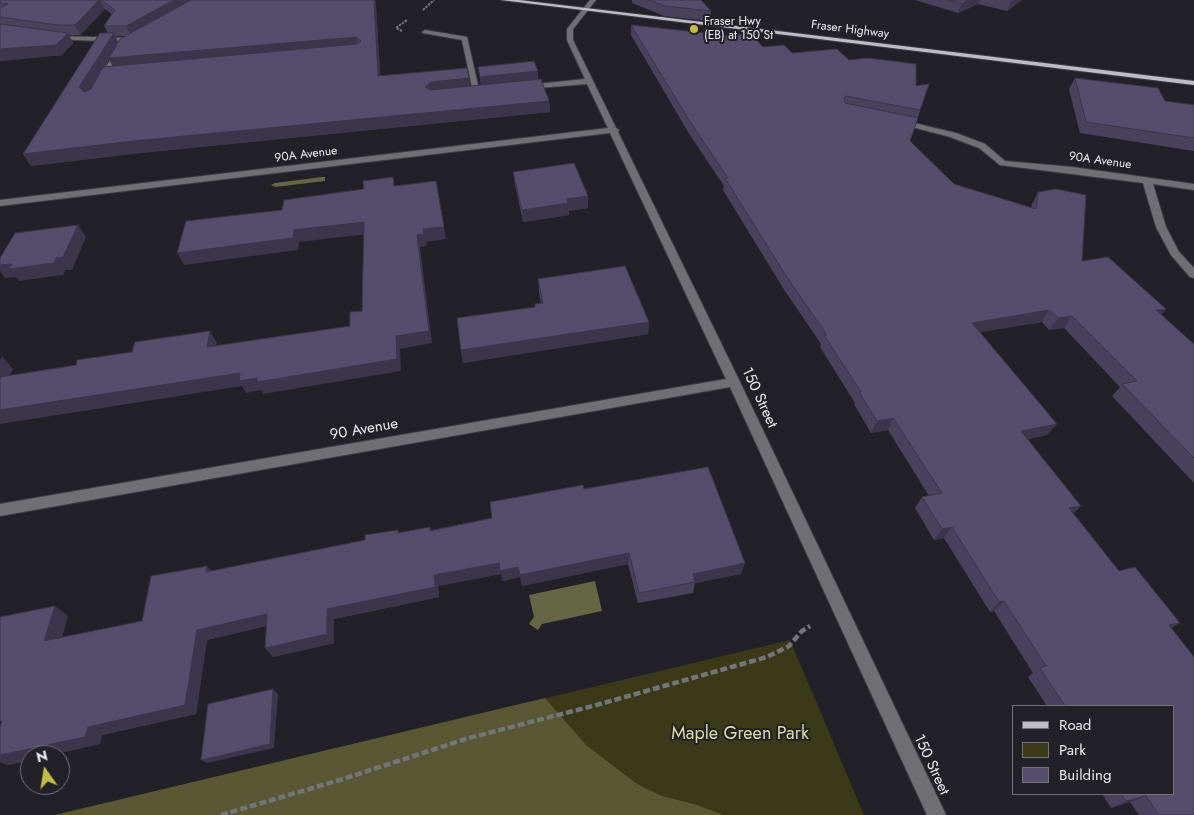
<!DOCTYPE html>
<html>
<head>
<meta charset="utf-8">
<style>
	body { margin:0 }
	#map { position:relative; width:1194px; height:815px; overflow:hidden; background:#232128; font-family:Jost,sans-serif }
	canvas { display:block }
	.legend { position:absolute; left:1012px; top:705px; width:162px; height:90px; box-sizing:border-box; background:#232128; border:1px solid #737278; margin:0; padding:6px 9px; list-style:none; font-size:15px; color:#ecebef }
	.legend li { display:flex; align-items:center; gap:10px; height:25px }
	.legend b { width:25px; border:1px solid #737278 }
	.north { position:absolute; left:20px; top:745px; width:50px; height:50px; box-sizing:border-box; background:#232128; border:1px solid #737278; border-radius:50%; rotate:347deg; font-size:14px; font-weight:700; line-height:20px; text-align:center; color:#ecebef }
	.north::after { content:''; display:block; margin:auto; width:18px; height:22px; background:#bfbe41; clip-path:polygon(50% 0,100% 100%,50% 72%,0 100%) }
</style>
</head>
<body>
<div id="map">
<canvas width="1194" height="815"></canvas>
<ul class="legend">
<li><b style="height:6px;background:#bebdc4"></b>Road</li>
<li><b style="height:14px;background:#3a3a19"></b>Park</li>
<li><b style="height:14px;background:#544d6c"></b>Building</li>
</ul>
<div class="north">N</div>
</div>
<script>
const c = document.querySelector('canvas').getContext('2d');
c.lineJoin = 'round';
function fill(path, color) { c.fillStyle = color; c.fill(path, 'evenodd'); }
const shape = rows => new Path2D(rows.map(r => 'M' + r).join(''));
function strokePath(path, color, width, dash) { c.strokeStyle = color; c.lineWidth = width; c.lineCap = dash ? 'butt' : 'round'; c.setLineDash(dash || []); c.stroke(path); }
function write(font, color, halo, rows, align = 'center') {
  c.font = font + ' Jost,sans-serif'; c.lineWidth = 4; c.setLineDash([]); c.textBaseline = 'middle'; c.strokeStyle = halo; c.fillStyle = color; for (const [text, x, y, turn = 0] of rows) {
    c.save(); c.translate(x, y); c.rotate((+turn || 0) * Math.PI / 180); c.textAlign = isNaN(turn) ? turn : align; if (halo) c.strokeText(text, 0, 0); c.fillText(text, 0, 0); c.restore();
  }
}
fill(shape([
	[790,640,864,815,55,815]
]), '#3a3a19');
fill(shape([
	[545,698,586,745,637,784,662,796,697,805,723,815,55,815]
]), '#585835');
fill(shape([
	[595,581,602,611,542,624,538,630,529,624,534,617,529,595]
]), '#656643');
fill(shape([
	[322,177,325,177,325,181,275,187,271,185,275,183,322,177]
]), '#656643');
const minor = shape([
	[590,0,596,0,573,29,573,40,616,128,619,130,618,132,740,382,946,815,927,815,730,387,0,516,0,504,726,379,610,133,0,206,0,200,608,128,587,84,526,89,522,87,526,85,585,79,567,40,567,29,590,0],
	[425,30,467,37,480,94,473,92,462,40,423,33,422,32,425,30],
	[54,36,132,38,135,40,124,48,106,80,102,82,98,80,118,47,124,42,52,39,51,38,54,36],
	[897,119,956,133,985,144,1005,161,1072,167,1194,184,1194,190,1153,184,1166,227,1179,252,1194,268,1194,278,1190,277,1171,255,1156,227,1143,183,1000,165,979,148,950,137,897,123,897,119]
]);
const major = shape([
	[501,0,519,0,1194,81,1194,85,501,0]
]);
strokePath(minor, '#3f3d44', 2);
strokePath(major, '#3f3d44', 2);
strokePath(shape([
	[423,10,434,0],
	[402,31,396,28,407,20]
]), '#757479', 2, [2.5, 1]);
strokePath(shape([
	[221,815,343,779,469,738,593,706,767,657,789,646,802,631,810,626]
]), '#757479', 4.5, [7, 3]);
fill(minor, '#706f73');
fill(major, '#bebdc4');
fill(shape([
	[0,0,375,0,376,6,380,76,470,86,481,85,478,67,538,80,549,101,550,112,140,153,31,166,23,154,108,33,104,26,112,14,105,9,80,35,69,35,73,43,62,55,0,61],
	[115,36,126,36,118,42],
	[109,59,113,66,105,67],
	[632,0,701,0,711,11,710,21,664,16,632,3],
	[915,0,1022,0,1007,11,978,4,958,13],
	[631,25,763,47,792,53,849,60,916,86,929,84,910,141,954,184,1031,208,1032,204,1038,192,1082,261,1166,309,1161,315,1194,344,1194,483,1112,396,1120,387,1064,328,1049,330,1042,322,980,332,1057,424,1047,435,1028,439,1073,513,1119,571,1171,628,1194,815,1139,815,1130,802,1111,808,1102,794,1173,794,1173,706,1047,706,1028,677,1033,673,994,611,990,612,944,538,934,540,915,508,922,497,929,496,888,430,871,433,854,404,855,403,820,347,821,344,783,288,723,190,724,186,688,132,631,35],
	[1075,78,1165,101,1194,105,1194,151,1080,133,1069,89],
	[513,172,588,208,569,211,569,215,523,222,515,184],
	[538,279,649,322,648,334,463,363,461,350,541,303,539,292],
	[584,489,741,574,695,583,693,593,638,603,628,564,522,586,520,577,503,581,501,574,438,586,439,597,334,619,334,643,273,657,266,626,207,640,196,714,102,735,100,744,51,755,30,755,30,760,8,765,68,616,62,637,142,621,212,571,365,540,398,530,399,533,430,527,431,530,492,518]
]), '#48425d');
fill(shape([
	[99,0,100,0,105,9,80,35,75,25],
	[174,0,196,0,131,36,126,26],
	[374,0,376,6,381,87,378,76],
	[969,0,980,0,978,4,958,13,962,3],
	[1012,0,1022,0,1007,11,1011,1],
	[68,33,73,43,62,55,0,61,0,49],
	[114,33,119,44,356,37,359,47,114,69,109,59,85,98,79,87],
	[538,71,538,82,481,88,480,77],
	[469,78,471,89,427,98,425,87,431,82],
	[549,101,550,112,140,153,31,166,23,154,133,141],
	[438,193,446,239,426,242,427,246,420,247,432,343,400,349,401,371,263,394,261,390,246,393,242,386,0,424,0,410,396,336,417,235,423,229],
	[588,196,588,208,569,211,569,215,523,222,522,210,567,199],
	[364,222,368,234,299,242,298,250,184,265,177,253,294,230],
	[78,225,86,237,72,270,65,270,63,275,19,281,16,277,5,278,0,271,0,265,56,258],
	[1166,309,1157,321,1156,310],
	[1049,310,1042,322,965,335,972,323],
	[1072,316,1064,328,1049,330,1058,318],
	[649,322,648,334,463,363,461,350],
	[210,331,217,343,215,359,207,347],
	[2,356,13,369,3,390,0,387,0,360],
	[893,418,888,430,871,433,877,421],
	[1057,424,1047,435,1012,442,1021,431],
	[1081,506,1070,517,1069,508],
	[952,527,944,538,934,540,942,529],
	[629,553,628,564,522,586,520,577,503,581,501,574,438,586,439,597,334,619,334,643,273,657,265,648,327,609,434,575,499,563,518,567],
	[745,563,741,574,695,583,693,574],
	[207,566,216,576,206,572],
	[1004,601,994,611,990,612,999,602],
	[55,606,68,616,58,650,44,641],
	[267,614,275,624,207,640,196,714,102,735,100,744,51,755,30,755,30,760,8,765,0,762,0,755,197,630],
	[1180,623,1165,632,1169,625],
	[273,689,278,694,274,748,207,763,201,760],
	[1146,796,1130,802,1111,808,1126,801]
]), '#3b364c');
const building = shape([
	[0,0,99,0,75,25,57,25,0,17,0,8,8,4,0,3,0,0],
	[101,0,174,0,126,26,104,26,115,10,101,0],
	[191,0,374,0,378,76,467,68,469,78,431,82,425,87,431,90,541,79,549,101,133,141,23,154,100,33,114,33,79,87,84,92,91,89,103,67,357,44,361,41,356,37,109,58,120,39,191,0],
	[649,0,701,0,711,11,665,6,649,0],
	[950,0,969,0,962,3,950,0],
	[0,24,68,33,56,45,0,49,0,24],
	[631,25,725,35,751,34,763,47,784,45,792,53,837,49,849,60,868,58,916,64,916,86,929,84,920,110,846,96,844,98,845,103,918,118,910,141,954,184,1036,209,1038,192,1056,189,1086,195,1082,261,1108,257,1166,309,1156,310,1194,344,1194,458,1122,384,1137,381,1072,316,1058,318,1049,310,972,323,1057,424,1021,431,1081,506,1069,508,1119,571,1135,567,1180,623,1169,625,1194,657,1194,815,1159,815,1146,796,1126,801,1121,794,1173,794,1173,706,1065,706,1040,668,1046,666,1004,601,999,602,952,527,942,529,922,497,942,493,893,418,877,421,859,392,861,392,824,335,827,335,786,276,725,178,728,178,689,120,631,25],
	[534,61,538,71,480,77,478,67,534,61],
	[1075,78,1158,88,1165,101,1194,105,1194,138,1086,122,1075,78],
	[574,163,588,196,567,199,568,203,522,210,513,172,574,163],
	[393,177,394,186,436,181,444,227,423,229,424,234,417,235,429,331,396,336,397,359,257,382,257,378,239,381,240,373,0,410,0,377,76,365,77,360,132,352,135,342,210,331,207,347,350,326,350,312,362,311,364,222,294,230,293,238,177,253,186,221,282,210,284,200,364,189,363,181,393,177],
	[78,225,63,257,56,258,54,263,9,269,12,264,0,265,0,258,15,233,78,225],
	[625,266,649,322,461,350,457,318,535,307,535,304,543,303,538,279,625,266],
	[708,467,745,563,693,574,695,582,639,593,629,553,520,575,518,567,500,571,499,563,434,575,435,587,327,609,327,634,265,648,267,614,197,630,185,705,88,727,85,737,0,755,0,727,2,721,0,721,0,617,55,606,44,641,142,621,151,576,207,566,206,572,365,540,365,535,398,530,398,533,430,527,430,531,492,518,490,502,583,485,584,489,708,467],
	[273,689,270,744,201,760,208,704,273,689]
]);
fill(building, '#544d6c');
strokePath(building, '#3b364c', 1);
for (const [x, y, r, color] of [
	[694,29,5,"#bfbe41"]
]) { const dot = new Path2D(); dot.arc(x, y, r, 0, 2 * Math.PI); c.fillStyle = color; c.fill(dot); strokePath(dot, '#232128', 2); }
write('12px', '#ecebef', '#232128', [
	["Fraser Hwy",704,22],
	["(EB) at 150 St",704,36]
], 'left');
write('12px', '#ecebef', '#232128', [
	["Fraser Highway",850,30,7],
	["90A Avenue",306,155,-7],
	["90A Avenue",1100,161,8]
]);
write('15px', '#ecebef', '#232128', [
	["150 Street",759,398,65],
	["90 Avenue",364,430,-10],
	["150 Street",931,765,65]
]);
write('18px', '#dcdd9e', '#232128', [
	["Maple Green Park",740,735]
]);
</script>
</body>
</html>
